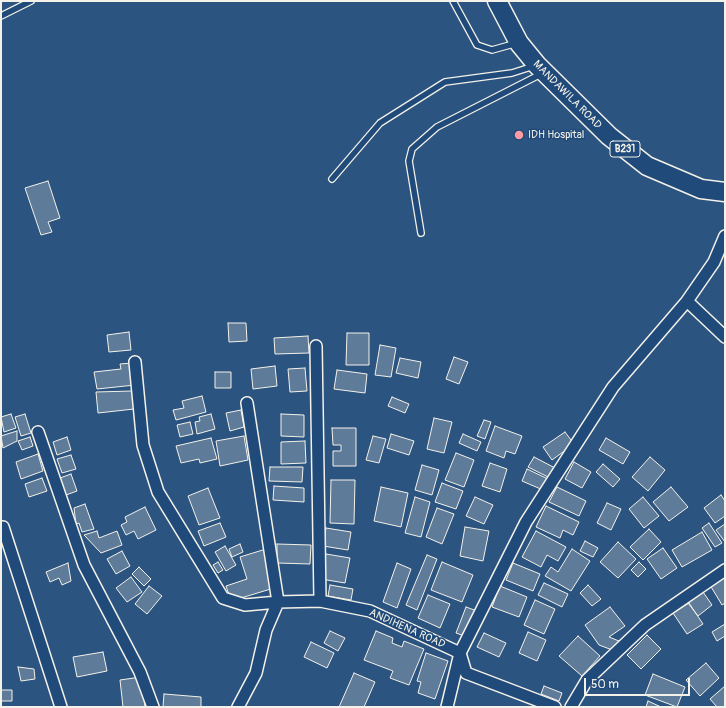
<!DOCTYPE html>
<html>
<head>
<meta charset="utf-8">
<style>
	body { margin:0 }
	#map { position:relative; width:726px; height:708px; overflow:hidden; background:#2c5481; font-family:Pangolin,sans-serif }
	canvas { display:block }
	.frame { position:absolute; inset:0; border:2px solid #f4f1e8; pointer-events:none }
	.scale { position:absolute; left:584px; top:678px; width:106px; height:18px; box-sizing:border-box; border:2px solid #f4f1e8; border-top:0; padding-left:5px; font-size:12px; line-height:14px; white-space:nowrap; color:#f4f1e8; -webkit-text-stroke:3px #1f4a7a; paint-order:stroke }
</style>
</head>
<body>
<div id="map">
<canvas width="726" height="708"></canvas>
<div class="frame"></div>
<div class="scale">50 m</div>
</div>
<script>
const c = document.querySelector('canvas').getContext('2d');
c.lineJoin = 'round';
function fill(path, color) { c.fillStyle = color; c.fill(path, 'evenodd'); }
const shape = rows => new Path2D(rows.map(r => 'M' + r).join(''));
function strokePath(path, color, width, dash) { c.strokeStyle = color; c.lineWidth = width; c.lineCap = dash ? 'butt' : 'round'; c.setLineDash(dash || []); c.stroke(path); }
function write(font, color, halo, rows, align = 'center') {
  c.font = font + ' Pangolin,sans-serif'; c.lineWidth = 3; c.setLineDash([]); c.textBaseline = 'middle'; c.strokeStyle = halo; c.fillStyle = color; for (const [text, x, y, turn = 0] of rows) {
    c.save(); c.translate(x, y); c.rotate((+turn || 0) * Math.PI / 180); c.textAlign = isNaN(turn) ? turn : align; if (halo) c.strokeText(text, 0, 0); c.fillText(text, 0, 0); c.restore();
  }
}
const building = shape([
	[48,181,60,218,48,222,52,232,41,235,25,188,48,181],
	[228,323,246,323,247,341,229,342,228,323],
	[129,332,131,350,109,352,107,335,129,332],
	[347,333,369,333,369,365,346,365,347,333],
	[308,336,309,353,275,354,274,338,308,336],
	[380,345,396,348,391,377,375,375,380,345],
	[454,357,468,362,459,384,446,379,454,357],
	[400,358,421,362,418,378,396,373,400,358],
	[132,363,135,385,97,389,94,372,121,369,120,364,132,363],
	[275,366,277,386,253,389,251,369,275,366],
	[305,368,307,391,290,392,288,369,305,368],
	[337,370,367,374,365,393,334,389,337,370],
	[215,372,231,372,231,388,215,388,215,372],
	[132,391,134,409,98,413,96,392,132,391],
	[202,396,206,412,176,420,173,410,184,408,182,401,202,396],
	[392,397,409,404,405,413,388,406,392,397],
	[241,410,244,427,230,431,226,413,241,410],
	[11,414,16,428,4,432,1,417,11,414],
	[25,414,31,433,21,436,15,417,25,414],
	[211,414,215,429,197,434,195,422,200,421,199,417,211,414],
	[281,414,304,415,304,437,281,436,281,414],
	[434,418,452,422,444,453,427,449,434,418],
	[484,420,491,422,485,439,477,436,484,420],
	[190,422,193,434,180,437,177,425,190,422],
	[495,426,522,436,515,454,506,451,504,458,486,451,495,426],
	[332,428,356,428,356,466,333,466,333,451,341,451,341,445,333,445,332,428],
	[17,431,17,441,3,448,1,436,17,431],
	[565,432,574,444,552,460,543,447,565,432],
	[391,434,414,441,409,455,387,448,391,434],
	[463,434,481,442,477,451,459,443,463,434],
	[244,436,248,460,220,466,216,441,244,436],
	[373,436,386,439,379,463,366,460,373,436],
	[30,437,33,446,22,450,18,441,30,437],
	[67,437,71,450,57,455,53,442,67,437],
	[211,438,217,459,200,463,199,459,181,463,176,446,211,438],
	[606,438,630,452,623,464,599,450,606,438],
	[305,441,306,463,281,464,281,442,305,441],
	[456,453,474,460,464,487,445,480,456,453],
	[38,454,43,471,21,479,16,462,38,454],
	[71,455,76,469,62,473,57,459,71,455],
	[534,457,555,468,550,478,528,467,534,457],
	[650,457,665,470,648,491,632,477,650,457],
	[574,462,591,472,582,488,565,479,574,462],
	[490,463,507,469,500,492,482,486,490,463],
	[603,464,620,479,613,487,596,472,603,464],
	[422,465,439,470,432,495,415,490,422,465],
	[270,467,303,467,302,482,269,481,270,467],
	[527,469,548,479,543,490,522,481,527,469],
	[71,474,77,491,66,495,60,478,71,474],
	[42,478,47,491,29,497,25,484,42,478],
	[331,480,355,480,354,524,330,523,331,480],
	[442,483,463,491,456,509,435,502,442,483],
	[274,486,304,488,304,502,273,500,274,486],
	[381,487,408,493,401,527,374,521,381,487],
	[557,487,586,501,579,516,549,502,557,487],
	[671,487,688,507,669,521,653,502,671,487],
	[208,488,220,518,199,525,188,496,208,488],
	[721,495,725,501,725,516,715,523,704,508,721,495],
	[415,497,430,502,421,537,405,533,415,497],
	[475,497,493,505,484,524,466,516,475,497],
	[643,497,659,516,644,528,629,509,643,497],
	[607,503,621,509,611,530,597,523,607,503],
	[85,504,94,529,82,532,79,523,76,524,74,508,85,504],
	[546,506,579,522,573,535,563,530,560,538,536,527,546,506],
	[145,507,156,530,138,539,134,531,126,535,121,525,127,522,125,517,145,507],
	[437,508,454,514,442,544,426,537,437,508],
	[220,523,226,537,204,546,198,531,220,523],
	[709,523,722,543,715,547,702,528,709,523],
	[725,524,725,542,716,530,725,524],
	[465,527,489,531,483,561,460,556,465,527],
	[326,528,351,532,348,550,323,546,326,528],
	[649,529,661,542,643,560,630,547,649,529],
	[97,531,99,538,117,531,122,545,101,553,84,535,97,531],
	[536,531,566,547,558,561,547,555,541,567,522,557,536,531],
	[702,532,712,550,682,567,672,550,702,532],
	[585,541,598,548,593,557,580,551,585,541],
	[618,542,636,559,618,578,600,562,618,542],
	[240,544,243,552,232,557,229,549,240,544],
	[277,544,311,545,310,564,277,563,277,544],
	[225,546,236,565,226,571,215,552,225,546],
	[663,548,677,568,661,579,647,559,663,548],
	[266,549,274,588,231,601,226,586,247,579,240,557,266,549],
	[572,549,590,561,571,591,545,576,551,567,558,572,572,549],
	[122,551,130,566,116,574,107,559,122,551],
	[326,554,350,558,345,583,321,579,326,554],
	[427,555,437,559,417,610,406,605,427,555],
	[218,562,223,570,218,573,213,565,218,562],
	[442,562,473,575,462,602,431,590,442,562],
	[639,562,646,569,638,577,631,570,639,562],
	[68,563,71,581,62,585,59,578,50,582,46,572,68,563],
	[397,563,411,569,397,608,383,602,397,563],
	[513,563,540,574,533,591,506,580,513,563],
	[139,567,151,579,144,586,132,574,139,567],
	[131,577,142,592,127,602,116,588,131,577],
	[725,577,725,603,722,605,710,585,725,577],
	[544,583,568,594,562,607,538,595,544,583],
	[330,585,353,589,351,600,328,596,330,585],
	[588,585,601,599,592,606,580,593,588,585],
	[149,586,162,596,147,614,135,604,149,586],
	[500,586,527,597,519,617,492,607,500,586],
	[703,592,712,605,698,616,688,603,703,592],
	[428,595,450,604,440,628,418,618,428,595],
	[535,600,555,609,544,634,524,625,535,600],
	[689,603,703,624,687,634,673,613,689,603],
	[466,607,477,611,467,637,456,633,466,607],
	[610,607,625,626,609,637,619,641,615,651,599,645,585,625,610,607],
	[725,624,725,636,717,641,712,632,725,624],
	[330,631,345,638,338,651,324,643,330,631],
	[376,631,393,638,392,643,402,647,404,641,424,649,409,685,390,678,393,671,364,660,376,631],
	[528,632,546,640,537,661,519,653,528,632],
	[484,633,506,643,499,657,477,647,484,633],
	[647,635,661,649,641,669,627,655,647,635],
	[578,636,600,656,582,676,559,656,578,636],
	[311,642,334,653,327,668,304,657,311,642],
	[103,652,107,671,77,677,73,657,103,652],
	[426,653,448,661,435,699,418,693,421,682,417,681,426,653],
	[706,663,719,678,700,696,686,680,706,663],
	[18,667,34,669,35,679,21,681,18,667],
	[354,673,375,682,364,707,339,707,354,673],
	[653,674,685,687,677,707,645,695,653,674],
	[141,677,145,707,123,707,120,680,141,677],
	[544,686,562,693,559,701,541,694,544,686],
	[725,686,725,707,717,707,710,699,725,686],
	[1,690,12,690,12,701,1,701,1,690],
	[164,694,201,697,201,707,163,707,164,694],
	[648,701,661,707,646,707,648,701]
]);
fill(building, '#5e7b9a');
strokePath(building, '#f4f1e8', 1);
const service = shape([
	[453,1,477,45,492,50,517,43],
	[1,16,31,1],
	[332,179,380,123,445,82,512,73,534,66],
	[421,233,409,161,412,149,437,127,541,74]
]);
const minor = shape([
	[687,301,725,337],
	[316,346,320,601],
	[135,362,143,445,158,492,223,598,245,605,278,602,247,403],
	[38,432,84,565,140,672,153,707],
	[3,527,61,707],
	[238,707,256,673,266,630,278,602,320,601,370,611,460,653,466,673,555,707],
	[447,707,460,653,526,522,613,387,687,301,714,262,725,236],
	[571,707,587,680,645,625,725,570]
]);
const primary = shape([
	[497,1,519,43,537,65,609,136,647,166,701,189,725,192]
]);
strokePath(service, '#f4f1e8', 8);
strokePath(minor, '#f4f1e8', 14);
strokePath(primary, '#f4f1e8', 21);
strokePath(service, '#1f4a7a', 5.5);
strokePath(minor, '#1f4a7a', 11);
strokePath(primary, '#1f4a7a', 18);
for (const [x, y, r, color] of [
	[519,135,5,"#ff9aa2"]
]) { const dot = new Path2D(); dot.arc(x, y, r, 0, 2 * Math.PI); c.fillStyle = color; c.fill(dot); strokePath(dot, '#1f4a7a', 1.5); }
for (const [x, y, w] of [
	[625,149,30]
]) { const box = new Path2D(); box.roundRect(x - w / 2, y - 8, w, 16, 3); c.fillStyle = '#1f4a7a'; c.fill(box); strokePath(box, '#f4f1e8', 1); }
write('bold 10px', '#f4f1e8', null, [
	["B231",625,149]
]);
write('11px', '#f4f1e8', '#1f4a7a', [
	["MANDAWILA ROAD",567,95,45],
	["ANDIHENA ROAD",407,629,24]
]);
write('11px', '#f4f1e8', '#1f4a7a', [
	["IDH Hospital",528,135]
], 'left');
</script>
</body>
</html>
